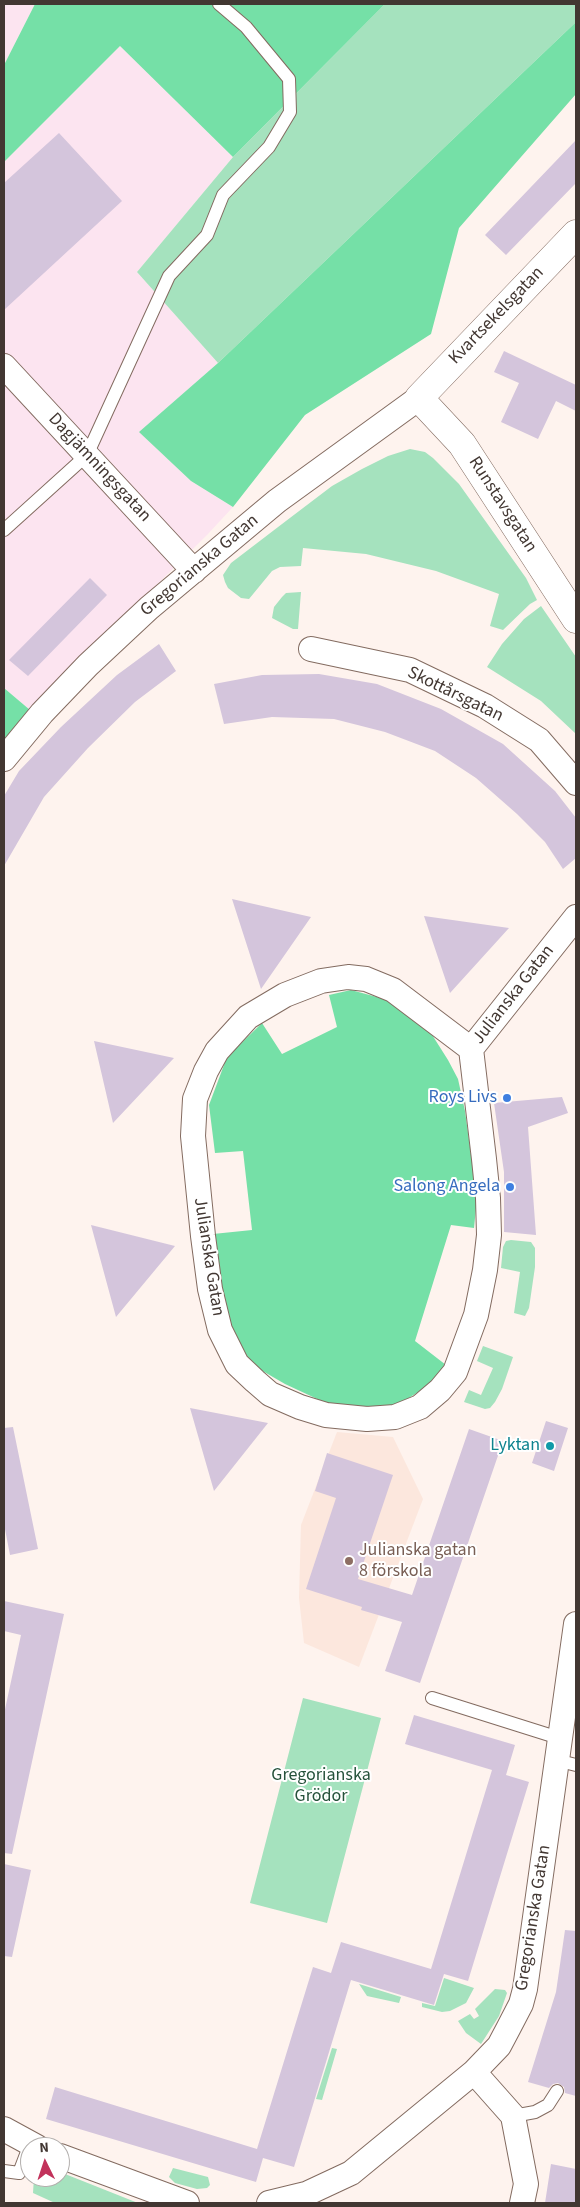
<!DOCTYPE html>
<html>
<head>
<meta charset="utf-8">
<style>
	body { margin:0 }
	#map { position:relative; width:580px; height:2207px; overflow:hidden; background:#fef3ee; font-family:"Source Sans 3",sans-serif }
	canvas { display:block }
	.frame { position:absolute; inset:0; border:5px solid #423732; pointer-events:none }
	.north { position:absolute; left:20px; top:2137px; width:50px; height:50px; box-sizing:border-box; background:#fff; border:1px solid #b3afad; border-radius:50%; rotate:356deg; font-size:14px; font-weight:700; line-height:20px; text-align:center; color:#423732 }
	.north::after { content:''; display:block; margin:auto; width:18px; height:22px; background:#c2325b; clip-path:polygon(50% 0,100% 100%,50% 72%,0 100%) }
</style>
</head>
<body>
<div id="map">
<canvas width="580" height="2207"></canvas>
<div class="frame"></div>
<div class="north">N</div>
</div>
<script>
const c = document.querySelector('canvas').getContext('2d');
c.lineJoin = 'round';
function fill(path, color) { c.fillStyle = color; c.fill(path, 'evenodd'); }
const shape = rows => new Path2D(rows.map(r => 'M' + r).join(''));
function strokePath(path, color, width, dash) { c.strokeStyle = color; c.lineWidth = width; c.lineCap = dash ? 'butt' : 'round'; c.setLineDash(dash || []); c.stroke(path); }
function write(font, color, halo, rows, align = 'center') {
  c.font = font + ' "Source Sans 3",sans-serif'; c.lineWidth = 4; c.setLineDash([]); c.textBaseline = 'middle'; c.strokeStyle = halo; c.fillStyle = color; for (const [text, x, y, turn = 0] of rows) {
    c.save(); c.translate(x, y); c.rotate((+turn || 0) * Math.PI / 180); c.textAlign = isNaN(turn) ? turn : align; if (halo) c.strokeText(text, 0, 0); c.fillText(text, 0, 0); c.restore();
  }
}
fill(shape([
	[4,4,35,4,4,65],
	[120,46,233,157,137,272,218,363,140,432,191,481,233,507,207,535,30,710,4,688,4,162]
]), '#fce4f0');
fill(shape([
	[337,1432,393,1437,423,1499,359,1667,304,1643,299,1598,301,1525]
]), '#fce7dd');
fill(shape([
	[385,4,576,4,576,22,218,363,137,272,233,157],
	[410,449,425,452,433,458,459,484,526,578,537,600,530,604,503,630,490,626,499,594,436,571,366,554,303,548,301,566,280,567,272,571,249,599,241,598,228,588,225,582,223,575,231,563,282,524,332,486,362,469,388,456],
	[301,592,298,629,293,629,272,618,274,607,282,597,286,593],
	[541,606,576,657,576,734,541,701,487,667,502,644,524,619],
	[511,1240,531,1242,535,1248,535,1267,529,1308,525,1316,514,1313,520,1272,501,1268,503,1247,506,1241],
	[483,1346,513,1357,502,1389,495,1402,490,1408,485,1409,464,1402,469,1390,481,1395,493,1368,477,1361],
	[303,1698,381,1718,327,1923,250,1903],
	[444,1978,474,1988,466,2003,450,2011,442,2012,422,2007,422,2003,435,2006],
	[359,1984,401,1997,399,2003,367,1996],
	[495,1989,505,1990,507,1993,499,2016,481,2044,466,2033,458,2021,470,2014,474,2019,479,2016,475,2009],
	[332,2048,337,2049,322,2100,316,2099],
	[173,2168,208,2177,210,2185,207,2188,197,2189,175,2183,169,2177],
	[60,2172,138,2203,55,2203,33,2193,34,2177,60,2177]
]), '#a5e2be');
fill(shape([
	[35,4,385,4,233,157,120,46,4,162,4,65],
	[576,22,576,94,459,228,431,334,305,415,233,507,191,481,139,432,218,363],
	[4,688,30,710,4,743],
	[351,990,388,1000,429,1030,448,1060,458,1079,465,1111,477,1198,474,1228,451,1225,415,1341,446,1365,429,1385,398,1405,366,1409,328,1404,285,1384,242,1359,226,1330,213,1234,252,1230,243,1151,215,1153,209,1105,227,1057,262,1023,282,1054,337,1027,329,995]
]), '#75e0a7');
fill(shape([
	[59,133,122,201,4,310,4,183],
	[576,140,576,183,506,255,485,235],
	[504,351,576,385,576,411,556,401,538,439,501,422,519,383,494,372],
	[90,578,107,595,28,676,9,660],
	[159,644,176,671,135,702,88,748,44,797,4,866,4,796,19,771,61,727,117,675],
	[319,674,377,684,441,709,503,744,555,791,576,818,576,858,563,869,545,842,517,814,476,778,435,751,385,732,334,719,272,717,224,724,214,684,262,675],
	[232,899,311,917,261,989],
	[424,916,509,928,450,993],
	[94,1041,174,1058,113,1123],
	[562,1097,568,1113,528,1127,536,1235,504,1232,504,1172,494,1103],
	[91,1225,175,1246,116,1317],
	[190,1408,268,1423,214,1491],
	[546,1421,568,1428,554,1471,532,1463],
	[13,1427,38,1549,10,1555,4,1524,4,1428],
	[469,1429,503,1441,420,1683,385,1671,402,1622,361,1610,362,1607,306,1589,336,1498,315,1491,327,1453,393,1475,358,1579,412,1595],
	[4,1601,64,1614,12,1854,4,1853,4,1714,21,1635,4,1631],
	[414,1715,515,1745,506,1775,529,1782,468,1981,444,1974,434,2005,351,1980,294,2167,263,2158,256,2182,46,2119,55,2087,257,2149,313,1967,331,1973,341,1942,431,1969,492,1770,405,1744],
	[4,1864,31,1870,12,1957,4,1956],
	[565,1930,576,1931,576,2096,565,2093,564,2087,558,2083,553,2084,549,2088,528,2082,556,1992],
	[551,2164,576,2169,576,2203,545,2203]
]), '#d4c5dc');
const service = shape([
	[4,530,87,455,169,276,207,235,223,195,269,147,290,112,289,79,246,27,219,4],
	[432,1698,559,1738],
	[556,1760,576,1765],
	[513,2116,535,2112,548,2105,557,2091],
	[4,2171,19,2173,30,2144]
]);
const minor = shape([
	[4,366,194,571],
	[311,649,410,670,485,706,539,740,576,783],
	[4,759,42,713,88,665,149,608,277,501,419,398],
	[348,977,366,979,393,990,471,1049,484,1159,488,1198,489,1235,485,1270,476,1315,455,1372,440,1390,420,1407,395,1417,367,1419,326,1415,300,1407,270,1394,255,1381,237,1364,220,1330,210,1289,203,1236,193,1136,195,1099,206,1071,217,1051,248,1017,285,995,321,981,348,977],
	[471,1049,576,917],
	[474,2072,513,2116,526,2184,522,2203],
	[4,2129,37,2147],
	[60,2156,187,2203],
	[269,2203,306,2194,351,2173,474,2072,499,2046,508,2029,521,2004,525,1989,576,1624]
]);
const tertiary = shape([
	[576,234,419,398,462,444,576,619]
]);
strokePath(service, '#836b60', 14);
strokePath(minor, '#836b60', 26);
strokePath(tertiary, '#836b60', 29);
strokePath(service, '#fff', 12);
strokePath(minor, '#fff', 24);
strokePath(tertiary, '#fff', 28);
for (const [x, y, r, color] of [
	[507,1098,5,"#3f7fe0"],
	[510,1187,5,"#3f7fe0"],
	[550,1446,5,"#0f9aa8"],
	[349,1561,5,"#8d6e63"]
]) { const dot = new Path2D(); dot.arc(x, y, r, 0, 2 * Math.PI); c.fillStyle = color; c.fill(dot); strokePath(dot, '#fff', 2); }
write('18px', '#423732', '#fff', [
	["Kvartsekelsgatan",497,316,-46],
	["Dagjämningsgatan",99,468,47],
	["Runstavsgatan",502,505,57],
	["Gregorianska Gatan",200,566,-40],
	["Skottårsgatan",455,695,26],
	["Julianska Gatan",514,995,-52],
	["Julianska Gatan",208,1257,81],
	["Gregorianska Gatan",534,1918,-81]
]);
write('18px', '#366cbe', '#fff', [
	["Roys Livs",497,1098],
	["Salong Angela",500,1187]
], 'right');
write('18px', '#0d838f', '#fff', [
	["Lyktan",540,1446]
], 'right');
write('18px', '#785e54', '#fff', [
	["Julianska gatan",359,1551],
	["8 förskola",359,1572]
], 'left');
write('18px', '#26523b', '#fff', [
	["Gregorianska",321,1776],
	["Grödor",321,1797]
]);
</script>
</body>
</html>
